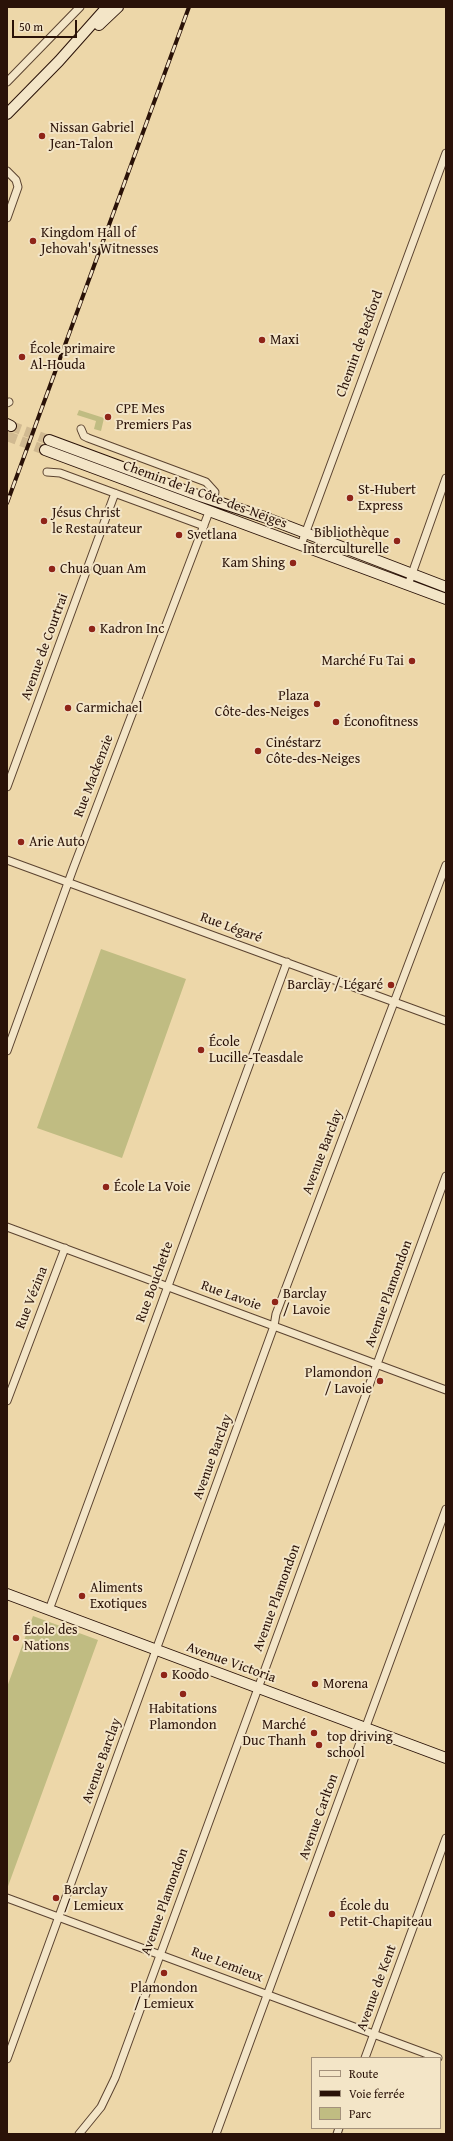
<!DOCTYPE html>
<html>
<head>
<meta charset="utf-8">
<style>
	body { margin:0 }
	#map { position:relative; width:453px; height:2141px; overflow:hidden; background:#edd7a9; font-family:"Gentium Book Plus",serif }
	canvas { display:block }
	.frame { position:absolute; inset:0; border:8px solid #2a1208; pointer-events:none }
	.legend { position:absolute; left:311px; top:2057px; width:130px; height:72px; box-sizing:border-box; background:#f3e5c7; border:1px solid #a3917b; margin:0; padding:5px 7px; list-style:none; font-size:12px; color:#2a1208 }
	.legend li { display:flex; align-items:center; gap:8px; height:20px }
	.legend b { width:20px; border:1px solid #a3917b }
	.scale { position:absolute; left:12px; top:20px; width:65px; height:18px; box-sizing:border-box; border:2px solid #2a1208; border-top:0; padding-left:5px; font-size:12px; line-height:14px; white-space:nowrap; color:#2a1208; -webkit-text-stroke:3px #f3e5c7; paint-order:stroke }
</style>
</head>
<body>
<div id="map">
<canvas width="453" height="2141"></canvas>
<div class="frame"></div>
<ul class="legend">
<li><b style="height:5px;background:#f3e5c7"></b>Route</li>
<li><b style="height:5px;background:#2a1208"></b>Voie ferrée</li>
<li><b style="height:11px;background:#c0bc82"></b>Parc</li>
</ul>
<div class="scale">50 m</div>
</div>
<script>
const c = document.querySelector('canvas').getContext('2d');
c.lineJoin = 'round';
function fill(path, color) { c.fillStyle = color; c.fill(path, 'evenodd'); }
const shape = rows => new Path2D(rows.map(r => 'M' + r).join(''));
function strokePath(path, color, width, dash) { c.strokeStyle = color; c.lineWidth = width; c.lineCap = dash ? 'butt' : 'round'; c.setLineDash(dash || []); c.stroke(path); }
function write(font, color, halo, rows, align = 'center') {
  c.font = font + ' "Gentium Book Plus",serif'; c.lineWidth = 4; c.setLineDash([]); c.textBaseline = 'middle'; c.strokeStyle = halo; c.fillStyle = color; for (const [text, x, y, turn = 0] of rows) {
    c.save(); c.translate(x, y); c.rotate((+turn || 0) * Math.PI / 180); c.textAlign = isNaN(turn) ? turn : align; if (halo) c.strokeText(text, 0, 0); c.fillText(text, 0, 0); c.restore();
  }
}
fill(shape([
	[79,410,104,418,101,431,94,429,96,421,77,415],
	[101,949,186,979,122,1158,37,1128],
	[33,1616,98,1640,7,1889,7,1687]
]), '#c0bc82');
strokePath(shape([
	[11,426,49,440],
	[7,436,45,450]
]), '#d0b991', 10, [10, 5]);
const street = shape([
	[7,82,80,7],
	[7,171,16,180,18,187,7,218],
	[7,403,9,402],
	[81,429,84,436,88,438,206,482,215,492,213,501],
	[47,472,60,473,204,526],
	[301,545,446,153],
	[408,585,446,478],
	[7,787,115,493],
	[7,860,446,1021],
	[7,1051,73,869,209,512],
	[7,1227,446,1390],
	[7,1401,65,1248],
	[49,1610,287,962],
	[7,1898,438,2058],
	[365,2058,446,1838],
	[7,2059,274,1326,276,1314,446,865],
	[79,2134,101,2107,115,2078,446,1176],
	[216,2134,446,1509],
	[337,2134,339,2128]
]);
const secondary = shape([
	[99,25,118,7],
	[7,114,59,61,107,7],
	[7,424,11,426],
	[49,440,200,496,264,517,446,587],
	[45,450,446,599],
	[7,1594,446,1758]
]);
strokePath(street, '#5b4330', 9);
strokePath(secondary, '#2a1208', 12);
strokePath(street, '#f3e5c7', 7);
strokePath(secondary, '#f3e5c7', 10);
const rail = shape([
	[7,503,189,7]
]);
strokePath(rail, '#2a1208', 4);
strokePath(rail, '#f3e5c7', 2.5, [8]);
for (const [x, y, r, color] of [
	[42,136,4,"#8f2418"],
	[33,241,4,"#8f2418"],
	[262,340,4,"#8f2418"],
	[22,357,4,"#8f2418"],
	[108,417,4,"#8f2418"],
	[350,498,4,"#8f2418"],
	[44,521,4,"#8f2418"],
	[179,535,4,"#8f2418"],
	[397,541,4,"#8f2418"],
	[293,563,4,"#8f2418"],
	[52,569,4,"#8f2418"],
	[92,629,4,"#8f2418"],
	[412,661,4,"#8f2418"],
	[317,704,4,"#8f2418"],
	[68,708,4,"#8f2418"],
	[336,722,4,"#8f2418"],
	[258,751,4,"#8f2418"],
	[21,842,4,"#8f2418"],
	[391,985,4,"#8f2418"],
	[201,1050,4,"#8f2418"],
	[106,1187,4,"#8f2418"],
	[275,1302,4,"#8f2418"],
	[380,1381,4,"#8f2418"],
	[82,1596,4,"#8f2418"],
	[16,1638,4,"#8f2418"],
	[164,1675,4,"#8f2418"],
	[315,1684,4,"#8f2418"],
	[183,1694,4,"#8f2418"],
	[314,1733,4,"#8f2418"],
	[319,1745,4,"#8f2418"],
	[56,1898,4,"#8f2418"],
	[332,1914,4,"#8f2418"],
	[164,1973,4,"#8f2418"]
]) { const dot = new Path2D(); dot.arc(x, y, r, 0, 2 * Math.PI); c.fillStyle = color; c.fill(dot); strokePath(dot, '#f3e5c7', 1.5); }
write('14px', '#2a1208', '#f3e5c7', [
	["Nissan Gabriel",50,128],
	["Jean-Talon",50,144],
	["Kingdom Hall of",41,233],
	["Jehovah's Witnesses",41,249],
	["Maxi",270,340],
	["École primaire",30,349],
	["Al-Houda",30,365],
	["CPE Mes",116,409],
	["Premiers Pas",116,425],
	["St-Hubert",358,490],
	["Express",358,506],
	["Jésus Christ",52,513],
	["le Restaurateur",52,529],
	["Bibliothèque",389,533,"right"],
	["Interculturelle",389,549,"right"],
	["Svetlana",187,535],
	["Kam Shing",285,563,"right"],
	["Chua Quan Am",60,569],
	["Kadron Inc",100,629],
	["Marché Fu Tai",404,661,"right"],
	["Plaza",309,696,"right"],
	["Côte-des-Neiges",309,712,"right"],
	["Carmichael",76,708],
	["Éconofitness",344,722],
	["Cinéstarz",266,743],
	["Côte-des-Neiges",266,759],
	["Arie Auto",29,842],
	["Barclay / Légaré",383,985,"right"],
	["École",209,1042],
	["Lucille-Teasdale",209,1058],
	["École La Voie",114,1187],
	["Barclay",283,1294],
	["/ Lavoie",283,1310],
	["Plamondon",372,1373,"right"],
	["/ Lavoie",372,1389,"right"],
	["Aliments",90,1588],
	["Exotiques",90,1604],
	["École des",24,1630],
	["Nations",24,1646],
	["Koodo",172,1675],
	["Morena",323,1684],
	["Habitations",183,1709,"center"],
	["Plamondon",183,1725,"center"],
	["Marché",306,1725,"right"],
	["Duc Thanh",306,1741,"right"],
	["top driving",327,1737],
	["school",327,1753],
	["Barclay",64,1890],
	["/ Lemieux",64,1906],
	["École du",340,1906],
	["Petit-Chapiteau",340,1922],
	["Plamondon",164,1988,"center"],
	["/ Lemieux",164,2004,"center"]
], 'left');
write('14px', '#2a1208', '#f3e5c7', [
	["Chemin de Bedford",360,344,-70],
	["Chemin de la Côte-des-Neiges",205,495,20],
	["Avenue de Courtrai",45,647,-70],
	["Rue Mackenzie",94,776,-69],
	["Rue Légaré",231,928,20],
	["Avenue Barclay",323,1152,-69],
	["Rue Bouchette",155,1282,-70],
	["Avenue Plamondon",389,1294,-70],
	["Rue Lavoie",231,1296,20],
	["Rue Vézina",32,1298,-69],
	["Avenue Barclay",213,1457,-70],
	["Avenue Plamondon",277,1598,-70],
	["Avenue Victoria",231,1663,20],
	["Avenue Barclay",102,1761,-70],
	["Avenue Carlton",319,1817,-70],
	["Avenue Plamondon",165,1902,-70],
	["Rue Lemieux",227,1965,21],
	["Avenue de Kent",377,1988,-70]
]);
</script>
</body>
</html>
